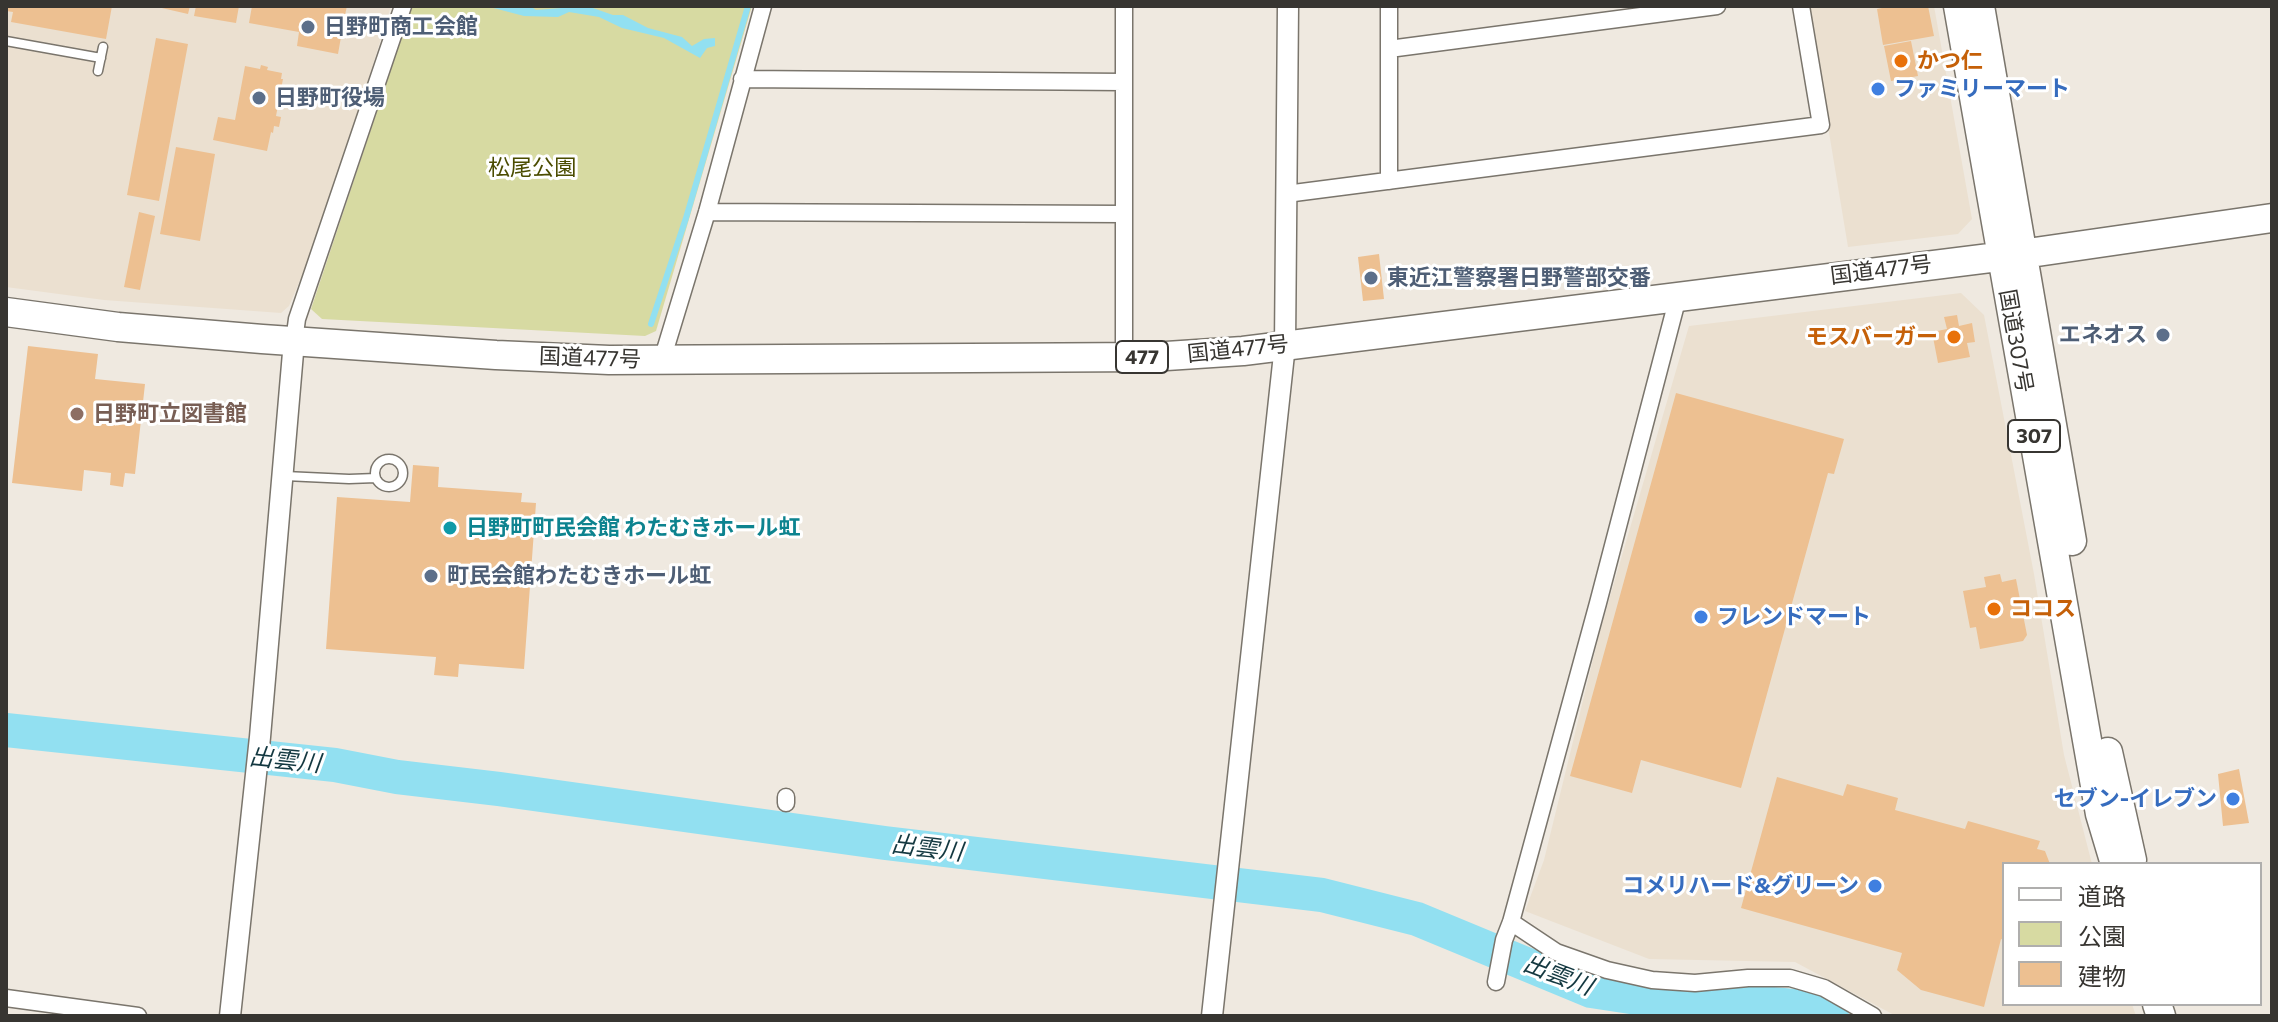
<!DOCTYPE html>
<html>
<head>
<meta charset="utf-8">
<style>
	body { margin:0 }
	#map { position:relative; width:2278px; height:1022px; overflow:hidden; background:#efe9e0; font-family:Commissioner,"Noto Sans JP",sans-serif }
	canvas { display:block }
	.frame { position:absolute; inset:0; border:8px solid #373531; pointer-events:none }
	.legend { position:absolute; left:2002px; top:862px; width:260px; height:144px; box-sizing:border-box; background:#fff; border:2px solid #afaead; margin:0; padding:10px 14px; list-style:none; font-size:24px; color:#373531 }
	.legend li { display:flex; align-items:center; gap:16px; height:40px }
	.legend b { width:40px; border:2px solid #afaead }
</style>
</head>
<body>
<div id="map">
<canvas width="2278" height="1022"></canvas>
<div class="frame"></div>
<ul class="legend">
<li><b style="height:10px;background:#fff"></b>道路</li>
<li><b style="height:22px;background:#d7daa2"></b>公園</li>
<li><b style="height:22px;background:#edc091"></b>建物</li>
</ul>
</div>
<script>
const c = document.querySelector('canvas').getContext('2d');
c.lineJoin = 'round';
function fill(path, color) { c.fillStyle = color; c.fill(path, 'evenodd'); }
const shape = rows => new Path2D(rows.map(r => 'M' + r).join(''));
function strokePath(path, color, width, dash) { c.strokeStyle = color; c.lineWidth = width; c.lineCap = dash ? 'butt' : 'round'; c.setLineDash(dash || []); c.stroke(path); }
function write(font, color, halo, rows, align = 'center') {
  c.font = font + ' Commissioner,"Noto Sans JP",sans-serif'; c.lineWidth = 6; c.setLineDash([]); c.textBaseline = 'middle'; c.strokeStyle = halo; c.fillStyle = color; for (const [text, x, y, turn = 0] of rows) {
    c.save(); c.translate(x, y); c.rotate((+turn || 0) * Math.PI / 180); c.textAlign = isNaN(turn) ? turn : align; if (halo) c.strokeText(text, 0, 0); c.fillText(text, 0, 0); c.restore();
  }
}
fill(shape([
	[6,6,391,6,323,227,289,306,281,313,104,300,6,287],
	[1808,6,1934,6,1972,219,1958,234,1848,247],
	[1961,293,1984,315,2034,574,2064,755,2092,864,2004,864,2004,1004,2132,1004,2136,1016,1896,1016,1795,962,1649,959,1525,911,1544,860,1600,631,1689,326]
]), '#ebe0d0');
fill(shape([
	[412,6,752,6,656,331,645,336,322,319,311,309]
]), '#d7daa2');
fill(shape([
	[486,6,530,6,536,10,587,6,613,15,623,15,648,28,682,37,692,46,704,39,715,38,715,46,707,48,700,58,664,38,622,28,599,17,569,12,558,17,524,16]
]), '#92e0f1');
strokePath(shape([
	[651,324,686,218,748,6]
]), '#92e0f1', 6);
strokePath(shape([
	[6,730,335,765,397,777,499,789,885,843,1322,895,1417,919,1591,991,1650,1000,1711,998,1814,1008,1832,1016]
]), '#92e0f1', 34);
fill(shape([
	[6,6,112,6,106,39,11,22,13,12,6,11],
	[153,6,190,6,188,14],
	[196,6,239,6,236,23,194,16],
	[252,6,347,6,345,15,352,16,351,21,344,20,338,54,297,46,299,32,249,23],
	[1892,6,1928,6,1934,36,1883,45,1877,9],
	[156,38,188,44,159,201,127,195],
	[1911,41,1918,76,1891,81,1884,46],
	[261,65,268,67,267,70,282,73,281,79,283,79,276,116,281,117,279,127,274,126,273,133,271,132,267,151,213,140,218,117,235,120,245,66,260,69],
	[176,147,215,154,200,241,160,234],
	[139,212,155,216,140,290,124,287],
	[1379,254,1384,299,1363,301,1358,257],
	[1957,315,1959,326,1972,323,1975,342,1967,343,1970,357,1938,363,1932,332,1947,329,1944,317],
	[28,346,98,354,95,379,145,384,135,474,125,473,123,487,110,485,111,473,84,470,82,491,12,483],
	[1676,393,1844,439,1834,474,1828,473,1741,788,1641,760,1632,793,1570,776],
	[413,465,439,467,438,487,522,493,521,502,536,503,524,669,459,664,458,677,434,675,436,657,326,649,337,497,410,502],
	[2000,574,2002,582,2016,579,2027,635,2023,641,1980,649,1976,627,1970,628,1963,591,1986,587,1984,577],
	[2239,769,2249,823,2223,826,2218,774],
	[1777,777,1843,796,1847,784,1898,798,1895,810,1965,829,1968,821,2040,841,2037,849,2045,851,2050,864,2004,864,2004,940,2001,939,1984,1007,1921,990,1897,970,1902,953,1741,908]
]), '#edc091');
const service = shape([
	[6,41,101,58],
	[98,71,103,47],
	'375 473a14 14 0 1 1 28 0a14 14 0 1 1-28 0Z',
	[285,476,349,479,376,478]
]);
const minor = shape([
	[1124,6,1124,357],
	[1389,6,1389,181],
	[1389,49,1717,6],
	[742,79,1124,82],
	[1286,194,1821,125,1801,6],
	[707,212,1123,214],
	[294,341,297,319,403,6],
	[662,360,707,212,763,6],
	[786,803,786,797],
	[1511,922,1556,952,1607,970,1652,980,1695,983,1748,978,1790,978,1824,988,1873,1016],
	[1496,982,1504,940,1511,922,1598,603,1678,297],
	[6,998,138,1016]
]);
const tertiary = shape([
	[230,1016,260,737,294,341],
	[1212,1016,1285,345,1288,6]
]);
const trunk = shape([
	[1958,6,2100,814,2115,864],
	[1980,6,2072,541],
	[6,312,118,327,262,339,496,355,609,360,1151,357,1243,351,1678,297,2022,254,2272,218],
	[2108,752,2132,860],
	[2157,1004,2161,1016]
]);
strokePath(service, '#7a756c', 11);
strokePath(minor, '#7a756c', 19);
strokePath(tertiary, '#7a756c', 23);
strokePath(trunk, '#7a756c', 31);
strokePath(service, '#fff', 8);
strokePath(minor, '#fff', 16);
strokePath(tertiary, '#fff', 20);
strokePath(trunk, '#fff', 28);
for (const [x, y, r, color] of [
	[308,27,8,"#5c6f8a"],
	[1901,61,8,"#e8710a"],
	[1878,89,8,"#3f7fe0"],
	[259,98,8,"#5c6f8a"],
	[1371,278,8,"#5c6f8a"],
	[2163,335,8,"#5c6f8a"],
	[1954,337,8,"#e8710a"],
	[77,414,8,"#8d6e63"],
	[450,528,8,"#0f9aa8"],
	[431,576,8,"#5c6f8a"],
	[1994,609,8,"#e8710a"],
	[1701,617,8,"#3f7fe0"],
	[2233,799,8,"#3f7fe0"],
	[1875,886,8,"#3f7fe0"]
]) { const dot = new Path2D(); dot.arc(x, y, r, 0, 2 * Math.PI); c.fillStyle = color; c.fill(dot); strokePath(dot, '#fff', 3); }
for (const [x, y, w] of [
	[1142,357,52],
	[2034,436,52]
]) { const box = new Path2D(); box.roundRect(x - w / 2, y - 16, w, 32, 6); c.fillStyle = '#fff'; c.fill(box); strokePath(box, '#373531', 2); }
write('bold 20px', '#373531', null, [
	["477",1142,357],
	["307",2034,436]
]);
write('bold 22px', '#4e5e75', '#fff', [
	["日野町商工会館",324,27],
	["日野町役場",275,98],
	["東近江警察署日野警部交番",1387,278],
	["エネオス",2147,335,"right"],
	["町民会館わたむきホール虹",447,576]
], 'left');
write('bold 22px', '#c56008', '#fff', [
	["かつ仁",1917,61],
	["モスバーガー",1938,337,"right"],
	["ココス",2010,609]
], 'left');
write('bold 22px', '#366cbe', '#fff', [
	["ファミリーマート",1894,89],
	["フレンドマート",1717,617],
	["セブン-イレブン",2217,799,"right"],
	["コメリハード&グリーン",1859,886,"right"]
], 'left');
write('22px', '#4b4c00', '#fff', [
	["松尾公園",532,168]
]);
write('22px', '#373531', '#fff', [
	["国道477号",1881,270,-7],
	["国道307号",2016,341,80],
	["国道477号",1238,349,-6],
	["国道477号",590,358,2]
]);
write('bold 22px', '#785e54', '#fff', [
	["日野町立図書館",93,414]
], 'left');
write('bold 22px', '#0d838f', '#fff', [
	["日野町町民会館 わたむきホール虹",466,528]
], 'left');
write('italic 24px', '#133840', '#fff', [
	["出雲川",285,760,6],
	["出雲川",927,848,7],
	["出雲川",1558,975,21]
]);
</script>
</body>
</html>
